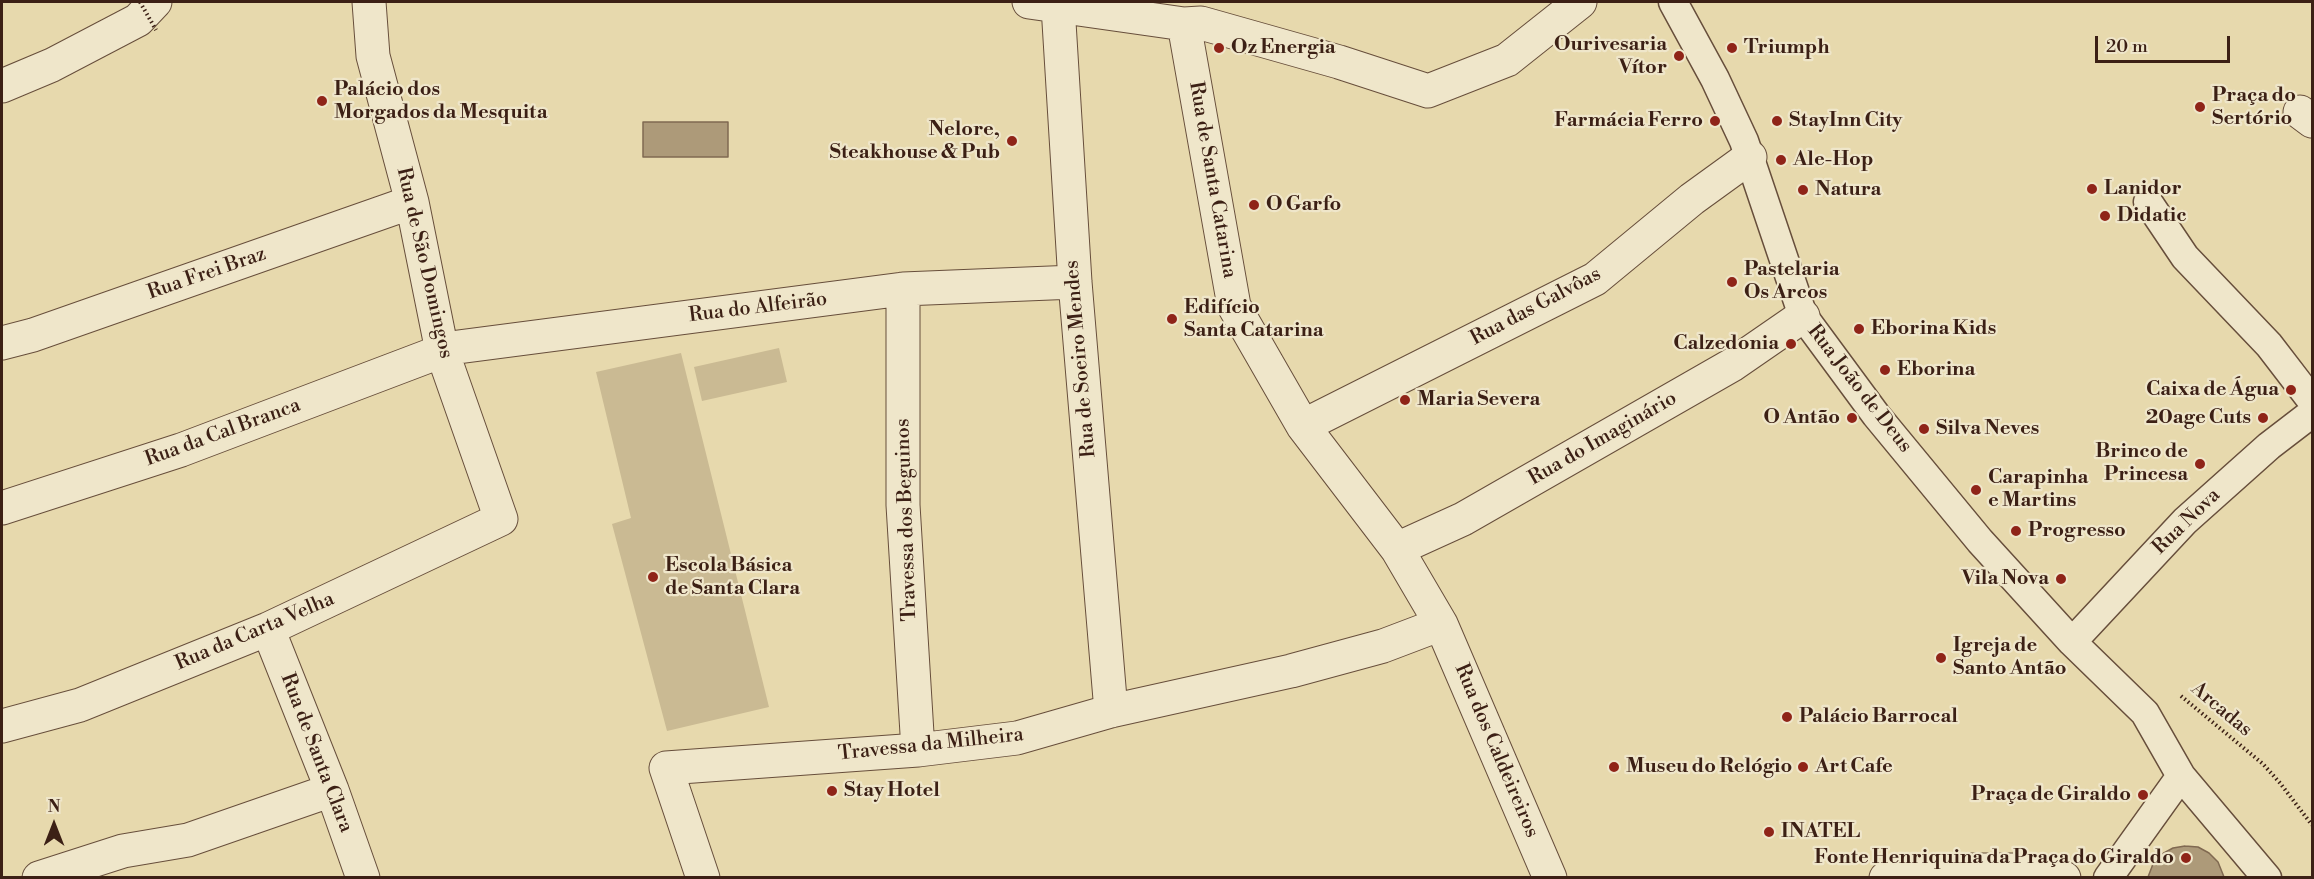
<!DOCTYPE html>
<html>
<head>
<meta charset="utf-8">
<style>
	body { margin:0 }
	#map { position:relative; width:2314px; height:879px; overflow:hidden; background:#e7d9ad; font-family:"Libre Bodoni",serif }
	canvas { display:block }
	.frame { position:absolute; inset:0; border:3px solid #3c2015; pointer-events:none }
	.north { position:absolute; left:24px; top:795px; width:60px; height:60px; -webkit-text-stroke:4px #efe6ca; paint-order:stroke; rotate:0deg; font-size:16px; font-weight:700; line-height:24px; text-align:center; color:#3c2015 }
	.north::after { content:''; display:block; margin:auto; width:21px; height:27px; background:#3c2015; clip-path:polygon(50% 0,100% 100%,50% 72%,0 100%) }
	.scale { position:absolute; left:2095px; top:36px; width:135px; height:27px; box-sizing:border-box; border:3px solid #3c2015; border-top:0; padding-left:8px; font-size:18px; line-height:21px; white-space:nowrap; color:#3c2015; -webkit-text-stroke:4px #efe6ca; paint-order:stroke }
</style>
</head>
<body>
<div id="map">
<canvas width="2314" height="879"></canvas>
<div class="frame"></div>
<div class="north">N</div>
<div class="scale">20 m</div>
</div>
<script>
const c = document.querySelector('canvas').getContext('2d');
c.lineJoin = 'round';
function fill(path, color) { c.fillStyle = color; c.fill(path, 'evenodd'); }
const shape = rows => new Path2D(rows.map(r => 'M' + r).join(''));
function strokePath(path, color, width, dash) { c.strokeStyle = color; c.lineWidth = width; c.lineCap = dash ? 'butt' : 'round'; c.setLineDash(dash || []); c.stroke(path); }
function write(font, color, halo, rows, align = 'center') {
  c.font = font + ' "Libre Bodoni",serif'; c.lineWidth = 4.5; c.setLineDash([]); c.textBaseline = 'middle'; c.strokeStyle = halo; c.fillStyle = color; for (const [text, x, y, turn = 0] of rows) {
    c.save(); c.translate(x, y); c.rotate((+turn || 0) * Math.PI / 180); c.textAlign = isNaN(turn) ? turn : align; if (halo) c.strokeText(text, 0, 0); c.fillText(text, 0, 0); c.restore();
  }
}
fill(shape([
	[779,348,787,382,702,401,694,367],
	[681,353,769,707,667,731,612,524,631,518,596,372]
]), '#caba93');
const water = shape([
	[643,122,728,122,728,157,643,157,643,122],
	[2185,846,2198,847,2209,853,2218,862,2224,877,2148,877,2153,864,2162,854,2173,848,2185,846]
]);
fill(water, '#ad9a79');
strokePath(water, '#806951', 1.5);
const pedestrian = shape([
	[1673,2,1715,79,1744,141,1803,316,1876,415,1980,541,2072,642,2145,713,2181,776,2267,878],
	[2148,202,2185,257,2269,345,2312,401],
	[2072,642,2185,521,2269,446,2312,413],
	[2108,878,2181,776]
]);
const minor = shape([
	[1029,2,1184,24,1201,23,1339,62,1428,91,1507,60,1580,2],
	[1058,6,1075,282,1111,711],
	[1184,24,1234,306,1303,426,1397,549,1441,624,1550,878],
	[2,86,52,65,138,20,155,2],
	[2300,112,2312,121],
	[903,289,903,505,918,750],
	[2,343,33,335,412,202],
	[1303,426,1595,279,1692,199,1750,157],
	[2,508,181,450,442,351,458,347,903,289,1075,282],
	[1397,549,1463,519,1732,365,1803,316],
	[268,629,332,790,363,878],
	[2,726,80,705,268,629,501,519,442,351,412,202,373,56,369,2],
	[39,878,123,851,188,840,332,790],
	[703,878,666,768,918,750,1017,738,1111,711,1291,671,1383,646,1441,624],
	[1886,878,1938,870,2013,870,2048,872,2064,878]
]);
strokePath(pedestrian, '#674e3b', 31);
strokePath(minor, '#674e3b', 35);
strokePath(shape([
	[2181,696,2263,764,2280,783,2312,825]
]), '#3c2015', 4, [1.5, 3]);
strokePath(pedestrian, '#efe6ca', 28);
strokePath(minor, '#efe6ca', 33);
strokePath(shape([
	[140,2,156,30]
]), '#3c2015', 4, [1.5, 3]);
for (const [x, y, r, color] of [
	[1219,48,6,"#8f2418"],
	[1732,48,6,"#8f2418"],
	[1679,56,6,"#8f2418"],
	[322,101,6,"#8f2418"],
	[2200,107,6,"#8f2418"],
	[1715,121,6,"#8f2418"],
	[1777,121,6,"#8f2418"],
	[1012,141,6,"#8f2418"],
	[1781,160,6,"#8f2418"],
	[2092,189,6,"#8f2418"],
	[1803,190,6,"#8f2418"],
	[1254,205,6,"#8f2418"],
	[2105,216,6,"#8f2418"],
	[1732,282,6,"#8f2418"],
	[1172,319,6,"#8f2418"],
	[1859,329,6,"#8f2418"],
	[1791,344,6,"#8f2418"],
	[1885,370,6,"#8f2418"],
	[2291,390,6,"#8f2418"],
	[1405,400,6,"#8f2418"],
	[1852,418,6,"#8f2418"],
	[2263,418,6,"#8f2418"],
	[1924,429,6,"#8f2418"],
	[2200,464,6,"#8f2418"],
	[1976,490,6,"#8f2418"],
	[2016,531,6,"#8f2418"],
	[653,577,6,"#8f2418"],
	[2061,579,6,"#8f2418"],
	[1941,658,6,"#8f2418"],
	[1787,717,6,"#8f2418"],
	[1614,767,6,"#8f2418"],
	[1803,767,6,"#8f2418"],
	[832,791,6,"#8f2418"],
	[2143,795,6,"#8f2418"],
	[1769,832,6,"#8f2418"],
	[2186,858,6,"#8f2418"]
]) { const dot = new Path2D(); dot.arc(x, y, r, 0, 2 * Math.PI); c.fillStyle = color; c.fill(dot); strokePath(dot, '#efe6ca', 2); }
write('bold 20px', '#3c2015', '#efe6ca', [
	["Ourivesaria",1667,45,"right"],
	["Vítor",1667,68,"right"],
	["Oz Energia",1231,48],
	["Triumph",1744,48],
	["Palácio dos",334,90],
	["Morgados da Mesquita",334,113],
	["Praça do",2212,96],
	["Sertório",2212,119],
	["Farmácia Ferro",1703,121,"right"],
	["StayInn City",1789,121],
	["Nelore,",1000,130,"right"],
	["Steakhouse & Pub",1000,153,"right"],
	["Ale-Hop",1793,160],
	["Lanidor",2104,189],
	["Natura",1815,190],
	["O Garfo",1266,205],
	["Didatic",2117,216],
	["Pastelaria",1744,270],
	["Os Arcos",1744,293],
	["Edifício",1184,308],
	["Santa Catarina",1184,331],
	["Eborina Kids",1871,329],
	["Calzedonia",1779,344,"right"],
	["Eborina",1897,370],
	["Caixa de Água",2279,390,"right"],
	["Maria Severa",1417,400],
	["O Antão",1840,418,"right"],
	["20age Cuts",2251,418,"right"],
	["Silva Neves",1936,429],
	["Brinco de",2188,452,"right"],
	["Princesa",2188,475,"right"],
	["Carapinha",1988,478],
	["e Martins",1988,501],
	["Progresso",2028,531],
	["Escola Básica",665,566],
	["de Santa Clara",665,589],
	["Vila Nova",2049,579,"right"],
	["Igreja de",1953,646],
	["Santo Antão",1953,669],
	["Palácio Barrocal",1799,717],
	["Museu do Relógio",1626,767],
	["Art Cafe",1815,767],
	["Stay Hotel",844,791],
	["Praça de Giraldo",2131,795,"right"],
	["INATEL",1781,832],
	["Fonte Henriquina da Praça do Giraldo",2174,858,"right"]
], 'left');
write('20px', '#3c2015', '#efe6ca', [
	["Rua de Santa Catarina",1212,180,80],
	["Rua de São Domingos",424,263,77],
	["Rua Frei Braz",207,274,-19],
	["Rua das Galvôas",1536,307,-28],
	["Rua do Alfeirão",758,308,-7],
	["Rua de Soeiro Mendes",1081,359,-95],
	["Rua João de Deus",1859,389,52],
	["Rua da Cal Branca",223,433,-20],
	["Rua do Imaginário",1603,439,-30],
	["Travessa dos Beguinos",907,520,-92],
	["Rua Nova",2187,522,-44],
	["Rua da Carta Velha",255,632,-23],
	["Arcadas",2221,710,40],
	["Travessa da Milheira",931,745,-6],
	["Rua dos Caldeireiros",1496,751,67],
	["Rua de Santa Clara",316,753,69]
]);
</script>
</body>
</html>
